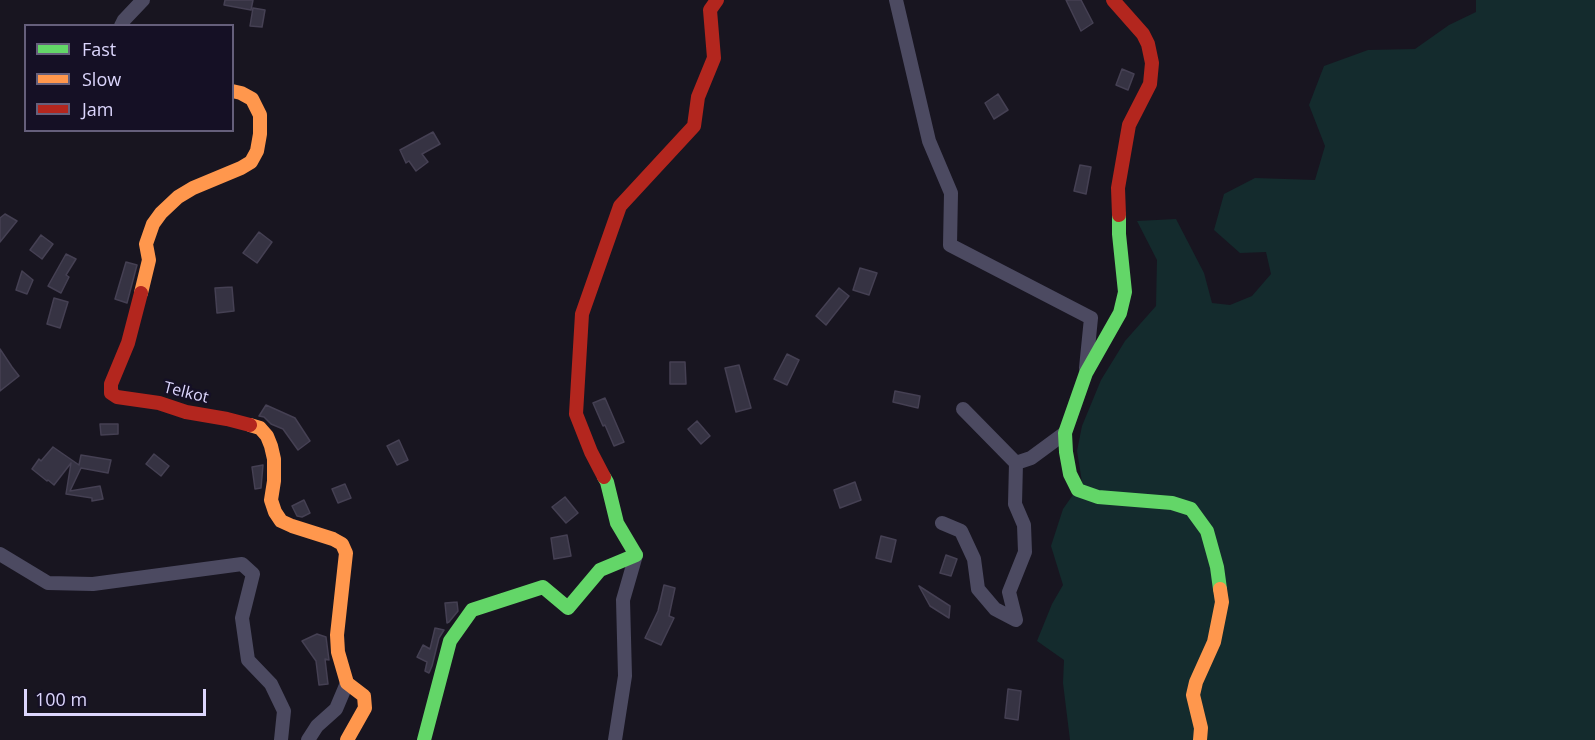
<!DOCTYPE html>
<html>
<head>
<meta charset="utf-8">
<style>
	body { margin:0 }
	#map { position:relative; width:1595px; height:740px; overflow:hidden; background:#181520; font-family:"Open Sans",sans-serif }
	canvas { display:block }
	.legend { position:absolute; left:24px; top:24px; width:210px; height:108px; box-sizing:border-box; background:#151025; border:2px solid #655f7b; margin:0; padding:8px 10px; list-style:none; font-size:18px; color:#dcd6fd }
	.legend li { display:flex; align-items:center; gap:12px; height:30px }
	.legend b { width:30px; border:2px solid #655f7b }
	.scale { position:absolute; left:24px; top:689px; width:182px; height:27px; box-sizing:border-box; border:3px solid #dcd6fd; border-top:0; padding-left:8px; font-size:18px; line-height:21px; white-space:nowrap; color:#dcd6fd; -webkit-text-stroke:4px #151025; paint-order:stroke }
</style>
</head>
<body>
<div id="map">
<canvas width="1595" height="740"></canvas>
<ul class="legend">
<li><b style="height:8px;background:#63d668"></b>Fast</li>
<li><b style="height:8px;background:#ff974d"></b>Slow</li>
<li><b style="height:8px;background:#b3261e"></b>Jam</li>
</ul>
<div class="scale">100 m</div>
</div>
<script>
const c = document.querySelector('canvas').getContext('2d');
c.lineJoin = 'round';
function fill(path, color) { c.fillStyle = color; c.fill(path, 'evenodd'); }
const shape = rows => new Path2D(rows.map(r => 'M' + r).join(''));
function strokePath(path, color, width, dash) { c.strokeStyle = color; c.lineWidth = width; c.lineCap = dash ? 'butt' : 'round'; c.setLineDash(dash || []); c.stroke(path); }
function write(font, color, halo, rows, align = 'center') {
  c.font = font + ' "Open Sans",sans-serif'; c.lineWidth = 5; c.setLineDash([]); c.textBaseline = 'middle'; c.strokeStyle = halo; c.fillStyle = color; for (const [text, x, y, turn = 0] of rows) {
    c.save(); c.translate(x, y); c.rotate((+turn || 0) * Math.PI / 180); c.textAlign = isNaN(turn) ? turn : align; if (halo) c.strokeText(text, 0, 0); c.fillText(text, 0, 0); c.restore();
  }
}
fill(shape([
	[1476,0,1595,0,1595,740,1070,740,1063,683,1064,660,1037,641,1052,604,1063,585,1051,546,1063,509,1082,482,1077,451,1082,426,1101,380,1125,341,1156,306,1157,260,1137,221,1176,219,1204,273,1212,303,1230,305,1252,296,1271,274,1266,252,1240,253,1214,230,1224,194,1255,178,1315,180,1325,146,1309,105,1324,66,1368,50,1415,49,1449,25,1476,12]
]), '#142b2d');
const building = shape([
	[225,0,253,0,251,10,224,5,225,0],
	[1066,0,1081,0,1093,23,1081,31,1066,0],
	[253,8,265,10,262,27,250,26,253,8],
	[1122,69,1134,74,1128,90,1116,85,1122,69],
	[998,94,1008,110,994,119,985,103,998,94],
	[433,132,440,144,422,154,428,162,416,171,409,161,406,163,400,150,433,132],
	[1080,165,1091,167,1086,194,1074,191,1080,165],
	[5,214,17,221,0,242,0,218,5,214],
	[259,232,272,242,257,263,243,253,259,232],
	[41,235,53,244,42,259,30,250,41,235],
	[66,254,76,259,66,275,69,277,61,293,48,286,66,254],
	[126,262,137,265,127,303,115,299,126,262],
	[860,268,877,273,869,295,853,290,860,268],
	[22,271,33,280,27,294,16,290,22,271],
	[232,287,234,311,217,313,215,288,232,287],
	[839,288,849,296,826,325,816,316,839,288],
	[54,298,68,302,60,328,47,324,54,298],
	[0,349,12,367,19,376,0,391,0,349],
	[787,354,799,360,787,385,774,379,787,354],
	[670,362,685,362,686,384,670,384,670,362],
	[739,365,751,408,736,412,725,368,739,365],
	[895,391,920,396,918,408,893,402,895,391],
	[605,398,624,442,614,446,605,425,603,426,593,403,605,398],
	[266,405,295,418,310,441,298,450,283,429,271,424,264,417,259,416,266,405],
	[697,421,710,436,701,444,688,429,697,421],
	[100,424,118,424,118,434,101,435,100,424],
	[399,440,408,460,397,465,387,446,399,440],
	[53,447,79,465,81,455,111,460,108,473,81,468,70,491,100,486,103,499,92,501,92,498,66,494,71,463,54,485,48,480,47,481,32,469,39,459,41,461,53,447],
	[154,454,169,466,161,476,146,464,154,454],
	[263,465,261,488,255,489,252,467,263,465],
	[855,482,861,500,840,508,834,490,855,482],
	[345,484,351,498,338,503,332,489,345,484],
	[565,497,578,513,566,523,552,507,565,497],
	[304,500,310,513,302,517,297,516,292,506,304,500],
	[567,535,571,556,554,559,551,538,567,535],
	[881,536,896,540,891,562,876,558,881,536],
	[946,555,957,559,951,576,940,573,946,555],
	[664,585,675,588,669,616,674,618,661,645,645,638,658,611,664,585],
	[919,586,950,606,949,618,930,606,919,586],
	[457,602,458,611,449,622,447,623,445,603,457,602],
	[435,628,444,630,439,638,432,666,429,673,425,671,427,662,417,657,423,645,430,649,435,628],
	[317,634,326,637,329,660,325,659,328,684,319,685,316,661,302,641,317,634],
	[1008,689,1021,691,1018,720,1005,718,1008,689]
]);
fill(building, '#363343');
strokePath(building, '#454053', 1.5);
strokePath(shape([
	[896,0,929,141,951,193,950,245,1091,318,1086,368],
	[121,26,124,20,143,0],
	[963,409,1016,463],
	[942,523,961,531,974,559,978,589,995,609,1016,620,1009,592,1025,552,1024,525,1015,504,1016,463,1031,458,1065,433],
	[0,554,48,583,93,584,242,564,253,574,242,618,248,660,271,684,284,711,281,740],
	[308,740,317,726,336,709,347,683],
	[615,740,625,676,623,600,636,555]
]), '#4c4a61', 14);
strokePath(shape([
	[1119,215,1119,234,1125,292,1120,313,1086,373,1065,433,1066,452,1070,474,1078,490,1098,497,1172,503,1191,509,1207,531,1217,567,1220,589],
	[424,740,450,641,472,610,543,587,568,608,600,570,636,555,617,523,607,482,604,477]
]), '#63d668', 14);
strokePath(shape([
	[141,293,149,260,146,244,153,224,161,213,178,197,193,188,241,168,251,162,257,151,260,134,260,115,252,99,241,93,232,91],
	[250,425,260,428,267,436,271,446,274,459,274,481,271,500,275,512,281,521,292,526,333,539,342,544,346,553,337,635,338,652,347,683,364,696,365,708,347,740],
	[1200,740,1201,728,1193,695,1196,682,1214,642,1222,602,1220,589]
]), '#ff974d', 14);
strokePath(shape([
	[1113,0,1143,34,1148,44,1152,63,1150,84,1129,125,1118,188,1119,215],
	[141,293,128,343,111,384,111,393,117,397,159,403,186,412,227,419,250,425],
	[604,477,591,452,576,414,582,314,620,206,694,126,698,97,714,58,710,10,717,0]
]), '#b3261e', 14);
write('16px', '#dcd6fd', '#151025', [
	["Telkot",186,393,14]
]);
</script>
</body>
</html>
